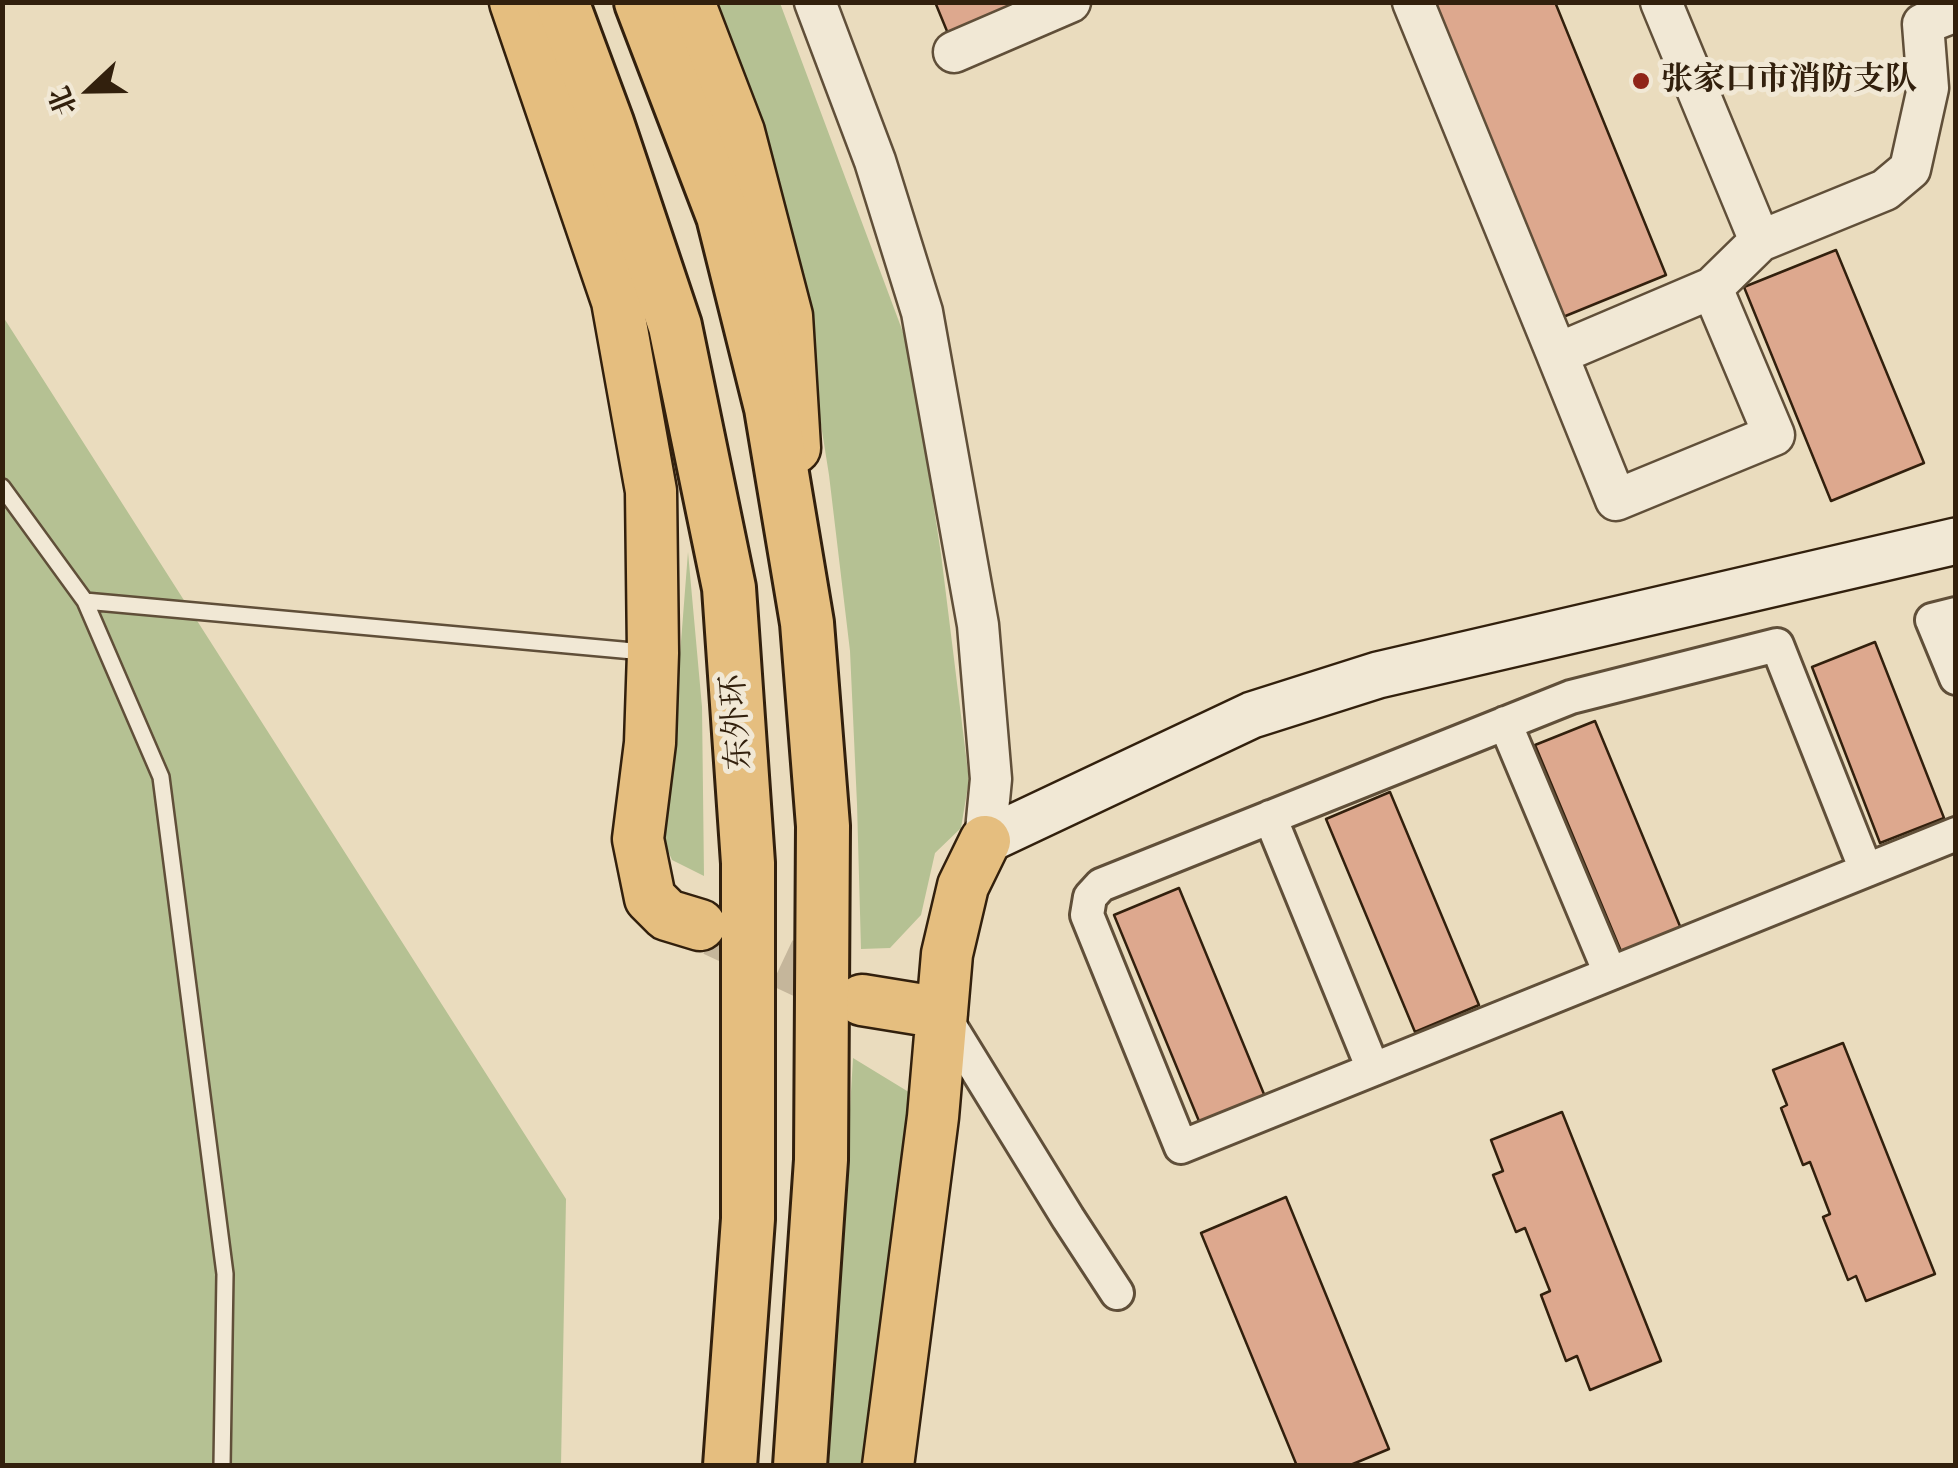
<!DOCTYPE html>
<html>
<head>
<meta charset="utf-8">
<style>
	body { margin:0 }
	#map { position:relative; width:1958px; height:1468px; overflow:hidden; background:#eadcbe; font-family:"Gentium Book Plus","Noto Serif SC",serif }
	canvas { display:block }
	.frame { position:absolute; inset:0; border:5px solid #32200d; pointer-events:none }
	.north { position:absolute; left:40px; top:40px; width:100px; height:100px; -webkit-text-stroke:8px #f1e8d5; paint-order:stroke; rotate:248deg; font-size:28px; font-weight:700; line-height:40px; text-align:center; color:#32200d }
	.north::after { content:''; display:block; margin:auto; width:35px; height:45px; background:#32200d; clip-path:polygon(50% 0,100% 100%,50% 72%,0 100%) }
</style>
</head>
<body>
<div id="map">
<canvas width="1958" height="1468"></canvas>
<div class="frame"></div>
<div class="north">北</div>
</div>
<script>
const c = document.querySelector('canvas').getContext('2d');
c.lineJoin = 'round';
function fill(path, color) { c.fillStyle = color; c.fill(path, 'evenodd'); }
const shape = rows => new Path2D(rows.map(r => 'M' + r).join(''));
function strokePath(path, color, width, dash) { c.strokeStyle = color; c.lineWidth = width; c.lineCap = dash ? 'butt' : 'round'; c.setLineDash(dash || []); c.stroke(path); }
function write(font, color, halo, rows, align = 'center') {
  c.font = font + ' "Gentium Book Plus","Noto Serif SC",serif'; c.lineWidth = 10; c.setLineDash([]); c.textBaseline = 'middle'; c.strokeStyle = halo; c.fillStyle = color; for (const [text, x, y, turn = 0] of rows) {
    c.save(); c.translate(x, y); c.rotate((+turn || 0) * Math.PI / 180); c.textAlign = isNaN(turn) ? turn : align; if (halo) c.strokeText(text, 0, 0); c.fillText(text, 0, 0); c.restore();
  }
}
fill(shape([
	[709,3,780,3,910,351,941,554,969,780,961,828,935,853,921,915,890,948,861,949,857,804,850,651,829,475,802,305],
	[2,315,566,1199,561,1465,3,1465],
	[688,552,702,707,704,876,672,860,663,839,668,809],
	[853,1058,912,1094,870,1465,829,1466]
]), '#b5c193');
const building = shape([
	[935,2,1028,2,949,36,935,2],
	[1435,2,1555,2,1666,275,1563,317,1435,2],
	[1836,250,1924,463,1831,501,1744,287,1836,250],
	[1875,642,1944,818,1880,843,1812,667,1875,642],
	[1595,721,1682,931,1623,956,1535,745,1595,721],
	[1390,792,1479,1005,1415,1032,1326,819,1390,792],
	[1179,888,1266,1099,1201,1126,1114,915,1179,888],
	[1843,1043,1935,1274,1866,1301,1856,1276,1848,1280,1823,1217,1830,1214,1810,1162,1803,1165,1781,1108,1787,1105,1773,1070,1843,1043],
	[1562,1112,1661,1361,1590,1390,1577,1356,1566,1361,1541,1295,1550,1291,1525,1228,1516,1232,1493,1175,1503,1171,1491,1140,1562,1112],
	[1286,1197,1389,1449,1348,1466,1297,1466,1201,1233,1286,1197]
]);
fill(building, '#dda88e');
strokePath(building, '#32200d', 2.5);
strokePath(shape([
	[714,931,859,999]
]), '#c5b69b', 50, [50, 25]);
const service = shape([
	[2,487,85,601,161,777,225,1274,222,1466],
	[85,601,644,652]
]);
const minor = shape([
	[1956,614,1932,620,1956,678],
	[1505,723,1610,973],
	[1270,817,1373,1069],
	[1866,870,1777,645,1571,697,1101,885,1090,897,1087,915,1181,1147,1956,834],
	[942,1013,1068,1218,1117,1293]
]);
const tertiary = shape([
	[815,2,875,161,922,312,978,625,991,779,985,841],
	[1413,2,1557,354,1712,288,1760,241],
	[1661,2,1760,241,1885,190,1910,169,1928,88,1923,24,1956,11],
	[954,52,1070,2],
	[1557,354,1616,500,1774,435,1712,288]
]);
const secondary = shape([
	[985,841,1252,715,1378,675,1956,541]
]);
const primary = shape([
	[515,2,617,301,651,491,653,653,650,743,638,839,650,898,667,915,700,925],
	[689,2,739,132,787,316,795,448],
	[862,1000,942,1013],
	[888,1466,933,1117,947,954,963,886,985,841]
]);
const trunk = shape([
	[562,2,607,123,675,326,729,588,748,863,748,1219,730,1466],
	[641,2,723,216,771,408,807,623,823,826,821,1160,800,1466]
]);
strokePath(service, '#604f39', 20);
strokePath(minor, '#604f39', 38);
strokePath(tertiary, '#604f39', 45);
strokePath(secondary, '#32200d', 50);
strokePath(primary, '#32200d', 55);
strokePath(trunk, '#32200d', 58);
strokePath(service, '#f1e8d5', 15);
strokePath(minor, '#f1e8d5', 32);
strokePath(tertiary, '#f1e8d5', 40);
strokePath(secondary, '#f1e8d5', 45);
strokePath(primary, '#e5be7f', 50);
strokePath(trunk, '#e5be7f', 52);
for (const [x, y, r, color] of [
	[1641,81,10,"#8f2418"]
]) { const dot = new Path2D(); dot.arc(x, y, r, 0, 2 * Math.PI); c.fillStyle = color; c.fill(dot); strokePath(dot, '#f1e8d5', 4); }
write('bold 32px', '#32200d', '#f1e8d5', [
	["张家口市消防支队",1661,81]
], 'left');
write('32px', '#32200d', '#f1e8d5', [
	["东外环",738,722,-94]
]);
</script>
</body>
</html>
